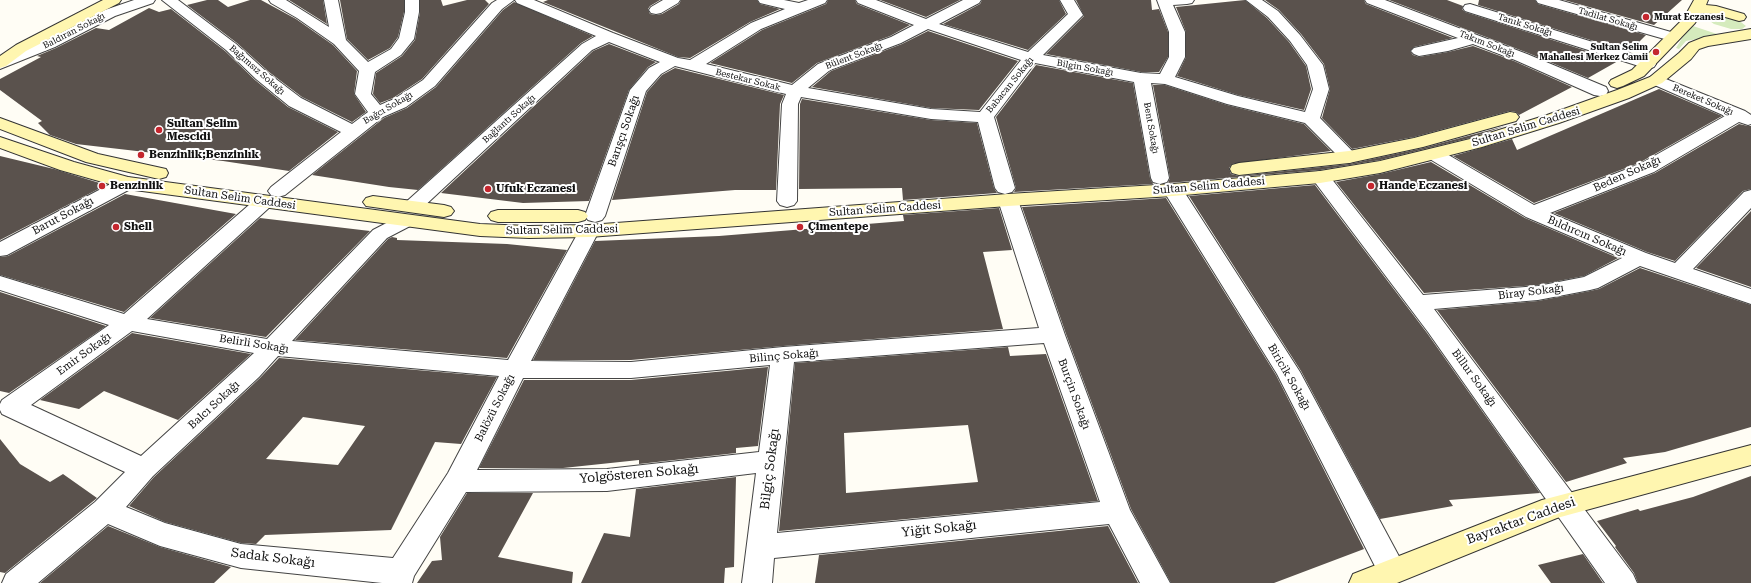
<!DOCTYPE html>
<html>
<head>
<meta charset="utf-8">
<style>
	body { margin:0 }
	canvas { display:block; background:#fffdf5 }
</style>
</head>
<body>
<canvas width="1751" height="583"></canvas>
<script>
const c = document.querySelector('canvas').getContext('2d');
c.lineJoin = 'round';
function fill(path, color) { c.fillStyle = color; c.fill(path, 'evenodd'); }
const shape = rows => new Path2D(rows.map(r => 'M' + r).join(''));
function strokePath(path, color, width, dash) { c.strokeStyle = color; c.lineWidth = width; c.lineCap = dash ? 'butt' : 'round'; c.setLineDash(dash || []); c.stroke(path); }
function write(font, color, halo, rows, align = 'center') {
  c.font = font + ' "Roboto Serif",serif'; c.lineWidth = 4; c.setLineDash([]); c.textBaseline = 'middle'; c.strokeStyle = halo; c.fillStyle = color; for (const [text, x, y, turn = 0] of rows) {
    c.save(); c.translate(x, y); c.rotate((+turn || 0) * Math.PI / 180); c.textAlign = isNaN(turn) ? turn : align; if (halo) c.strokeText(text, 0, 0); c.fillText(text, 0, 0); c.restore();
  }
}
fill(shape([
	[1718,15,1737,19,1746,26,1742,29,1731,29,1714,24,1707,19,1709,16],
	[1693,26,1720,35,1686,41,1679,49,1676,48,1684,35]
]), '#d5ebbd');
fill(shape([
	[207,0,218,0,228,7,250,0,261,0,296,19,333,45,357,71,354,94,366,112,352,122,302,97,269,72,237,43,187,5],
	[289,0,323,0,327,24],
	[340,0,404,0,404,12,398,37,390,48,368,60,347,39],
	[420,0,441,0,443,6,467,0,485,0,489,4,422,79,393,98,380,103,373,94,376,73,402,56,415,40,420,12],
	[548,0,660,0,650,6,648,9,650,14,656,15,662,14,679,4,681,0,757,0,760,4,780,9,750,22,690,58,678,57,543,2],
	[828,0,855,0,857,4,910,25,890,36,817,63,792,83,710,63,762,30,826,4],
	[880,0,960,0,926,17],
	[982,0,1059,0,1066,14,1028,50,943,24,980,4],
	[1076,0,1151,0,1152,10,1159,9,1168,32,1168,57,1159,72,1141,72,1046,54,1084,16],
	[1245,0,1267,18,1289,42,1306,66,1311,89,1304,110,1238,95,1177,76,1186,57,1186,32,1176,7],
	[1265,0,1364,0,1366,4,1453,38,1414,47,1410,51,1413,55,1419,57,1448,52,1473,46,1514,61,1572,87,1519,115,1516,112,1510,111,1414,137,1352,149,1322,118,1330,89,1324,64,1301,34,1279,10],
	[1389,0,1447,0,1463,6,1462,9,1465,12,1618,61,1588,78,1528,53],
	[1479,0,1535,0,1538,4,1646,35,1629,52,1478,5],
	[1564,0,1682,0,1654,25],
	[514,2,593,36,581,43,418,190,389,187,312,175,384,118,407,108,436,87,503,10],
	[149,8,159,12,171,9,225,51,255,80,288,107,338,132,289,171,223,161,76,144,50,135,38,123,42,121,0,90,0,79,41,57,37,56,56,48,96,28,109,30],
	[928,31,1018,61,979,110,931,108,812,87,831,71,902,44],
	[609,44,656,62,648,67,629,90,589,201,523,203,441,193,593,51],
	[1036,65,1133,83,1150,178,1153,184,1014,192,1016,188,996,117],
	[675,68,784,95,780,104,776,190,735,190,612,200,647,92,662,75],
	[1153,85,1165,85,1227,105,1304,124,1331,151,1232,164,1229,168,1231,174,1239,176,1349,164,1423,148,1505,126,1470,138,1380,160,1320,170,1168,183,1170,178],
	[1659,89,1722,116,1639,163,1534,203,1453,156,1512,139,1517,150],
	[802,99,931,120,977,123,994,188,997,193,903,200,902,188,799,189,800,104],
	[1739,124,1748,126,1751,126,1751,189,1743,191,1675,261,1647,252,1554,213,1655,173],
	[0,156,54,169,106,185,0,240],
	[1431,162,1525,218,1618,258,1584,276,1538,285,1424,293,1336,182,1380,174],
	[1315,185,1427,333,1540,493,1449,500,1453,506,1380,519,1301,371,1189,196],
	[125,194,236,214,124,312,0,275,0,257,8,256],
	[1166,198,1276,375,1364,549,1274,583,1171,583,1131,509,1066,334,1022,207],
	[999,208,1012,250,983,252,1003,329,783,346,631,360,533,360,595,241,719,236,904,221,903,215],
	[1751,211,1751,287,1696,268],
	[260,218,370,231,266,337,150,318],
	[392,237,397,238,397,240,507,244,567,250,507,358,295,340,388,239],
	[1640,268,1751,305,1751,427,1665,452,1623,458,1627,463,1566,482,1437,310,1538,301,1590,291,1599,289],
	[0,292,106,326,9,393,0,391],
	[132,333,251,354,178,420,104,391,79,409,40,400],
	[1008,347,1010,356,1046,354,1098,501,779,531,795,363],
	[968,425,978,482,846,493,844,433],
	[279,358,497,377,461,444,435,442,391,530,265,535,256,544,241,543,165,522,129,506,154,477,260,378],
	[303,417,365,426,338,465,266,459],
	[768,367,758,446,736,448,736,453,639,464,639,460,563,468,479,468,524,380,631,380],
	[0,439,20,464,50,482,63,474,97,498,5,573,0,572],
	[1751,476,1751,583,1638,583,1634,573,1615,547,1616,546,1597,521,1638,509,1640,511,1693,497],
	[736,477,734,567,725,568,724,583,581,583,604,533,630,537,636,489],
	[467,493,533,493,498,557,573,572,572,583,417,583,432,561,442,560,440,537],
	[108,526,160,547,231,567,214,583,40,583],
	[1108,526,1138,583,815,583,819,555],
	[1583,554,1603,583,1551,583,1538,565]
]), '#5a524d');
const street = shape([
	[134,0,155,0,153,3,115,16,55,47,0,69,0,58,45,41,105,10,134,0],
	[162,0,178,0,236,44,268,73,301,98,352,124,368,112,355,94,359,71,334,44,297,18,271,3,269,0,286,0,329,27,324,0,338,0,346,40,368,62,391,49,399,38,405,12,405,0,419,0,419,12,414,39,401,55,375,72,371,94,380,105,394,99,423,80,492,3,497,0,514,0,502,9,435,86,406,107,383,117,285,195,278,197,271,195,268,191,271,187,341,132,289,106,256,79,226,50,162,0],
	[515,0,534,0,613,33,678,58,690,60,751,23,785,9,760,3,758,0,784,0,799,3,808,0,827,0,825,3,761,29,706,64,792,85,818,64,891,37,914,25,858,3,856,0,876,0,926,19,963,0,981,0,979,3,939,24,1028,52,1068,14,1060,0,1074,0,1083,15,1043,55,1141,73,1160,74,1169,57,1169,32,1157,0,1194,0,1192,3,1187,4,1173,5,1185,32,1185,57,1175,77,1238,96,1305,112,1313,89,1307,65,1290,41,1268,17,1246,0,1262,0,1278,11,1300,35,1323,65,1329,89,1320,118,1358,157,1355,161,1349,163,1343,161,1305,123,1227,104,1165,84,1151,83,1169,178,1167,182,1160,184,1153,182,1151,178,1134,82,1035,63,994,117,1015,188,1012,192,1005,194,998,192,995,188,978,122,931,119,801,97,798,104,797,201,794,205,787,207,780,205,777,201,782,104,786,94,675,66,661,74,646,91,605,216,602,220,595,222,588,220,585,216,630,90,649,68,660,62,609,42,592,50,420,210,413,212,406,210,403,206,406,202,582,44,596,36,517,3,515,0],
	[928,29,1021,60,980,112,931,109,808,88,830,70,901,43,928,29],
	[663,0,680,0,678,3,661,13,656,14,651,13,649,10,651,7,663,0],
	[1365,0,1385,0,1527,54,1606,87,1608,91,1606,95,1600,96,1594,95,1515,60,1473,44,1448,51,1419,56,1414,54,1411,51,1414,48,1458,38,1367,3,1365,0],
	[1536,0,1559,0,1678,34,1681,37,1678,40,1673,42,1668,40,1538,3,1536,0],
	[1470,4,1654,61,1656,64,1654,67,1648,69,1642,67,1465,11,1463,8,1465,5,1470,4],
	[1656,75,1745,111,1751,115,1751,124,1748,125,1739,122,1654,172,1550,213,1646,253,1675,263,1744,192,1751,190,1751,208,1693,269,1751,289,1751,304,1640,266,1598,288,1590,290,1538,300,1434,309,1633,574,1637,583,1605,583,1428,332,1311,177,1313,173,1320,171,1327,173,1423,295,1538,286,1584,277,1622,258,1526,217,1428,158,1425,154,1428,150,1434,149,1440,150,1534,205,1640,164,1725,116,1650,83,1648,80,1650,77,1656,75],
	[127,177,134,179,137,183,134,187,7,255,0,256,0,242,120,179,127,177],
	[1173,184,1180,186,1183,190,1300,372,1402,562,1407,571,1402,580,1394,583,1382,580,1277,374,1163,190,1166,186,1173,184],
	[1008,194,1015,196,1018,200,1065,335,1130,510,1170,583,1140,583,1109,524,774,558,772,583,742,583,756,473,607,491,466,492,414,576,412,583,382,583,241,568,160,546,108,524,38,583,2,583,6,574,95,502,125,472,2,414,0,410,0,404,2,400,109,325,0,290,0,276,124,314,257,198,264,196,271,198,274,202,271,206,147,319,267,339,373,230,398,217,405,215,412,217,415,221,412,225,387,238,292,341,508,360,579,231,582,227,589,225,596,227,599,231,531,361,631,362,783,347,1039,328,998,200,1001,196,1008,194],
	[132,331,254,353,141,456,31,405,132,331],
	[1044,343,1100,502,777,533,794,362,1044,343],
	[278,356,499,376,448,473,393,558,241,544,165,523,126,507,153,476,259,377,278,356],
	[770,365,759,452,607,469,477,470,523,378,631,378,770,365]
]);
const secondary = shape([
	[103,0,121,0,119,3,26,51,6,66,0,68,0,56,16,45,103,0],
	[1694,0,1708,0,1706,5,1716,6,1744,14,1746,17,1744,20,1739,21,1715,14,1701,13,1695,23,1644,76,1623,86,1617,88,1611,86,1609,83,1611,80,1632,70,1684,18,1694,0],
	[1751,29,1751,39,1708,46,1699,49,1691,59,1662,83,1629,98,1559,123,1482,147,1380,173,1320,183,1173,196,1008,206,589,237,529,238,480,236,127,189,60,170,0,148,0,137,74,162,128,177,480,224,529,226,589,225,1008,194,1173,184,1320,171,1380,161,1470,139,1547,115,1617,90,1650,77,1679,53,1689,43,1704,37,1751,29],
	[1510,112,1516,113,1519,117,1516,121,1423,147,1349,163,1239,175,1232,173,1230,169,1232,165,1239,163,1349,151,1414,138,1510,112],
	[0,118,98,154,166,169,168,173,166,177,159,179,86,162,0,129,0,118],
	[373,196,444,205,451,207,454,211,451,215,444,217,366,206,363,202,366,198,373,196],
	[498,210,578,210,585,212,588,216,585,220,578,222,498,222,491,220,488,216,491,212,498,210],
	[1751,445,1751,465,1557,518,1397,583,1349,583,1353,574,1542,500,1751,445]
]);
strokePath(street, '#444', 2);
strokePath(secondary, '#333', 2);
fill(street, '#fff');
fill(secondary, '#fff6b0');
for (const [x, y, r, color] of [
	[1646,17,4,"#c4262e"],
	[1656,52,4,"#c4262e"],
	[159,130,4,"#c4262e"],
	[141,155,4,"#c4262e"],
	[102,186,4,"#c4262e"],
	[1371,186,4,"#c4262e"],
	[488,189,4,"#c4262e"],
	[116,227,4,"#c4262e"],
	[800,227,4,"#c4262e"]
]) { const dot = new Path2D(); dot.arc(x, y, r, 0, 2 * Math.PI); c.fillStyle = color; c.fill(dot); strokePath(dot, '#fff', 1.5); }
write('bold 9px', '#111', '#fff', [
	["Murat Eczanesi",1654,17],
	["Sultan Selim",1648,47,"right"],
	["Mahallesi Merkez Camii",1648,57,"right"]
], 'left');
write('9px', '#111', '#fff', [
	["Tadilat Sokağı",1608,19,16],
	["Tanık Sokağı",1525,25,17],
	["Baldıran Sokağı",74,31,-27],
	["Takım Sokağı",1487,44,21],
	["Bülent Sokağı",854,56,-21],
	["Bilgin Sokağı",1085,68,10],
	["Bağımsız Sokağı",257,70,41],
	["Bestekar Sokak",748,80,14],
	["Babacan Sokağı",1010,85,-51],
	["Bereket Sokağı",1703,100,23],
	["Bağcı Sokağı",388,108,-30],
	["Bağlantı Sokağı",509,119,-42],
	["Bent Sokağı",1151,128,80]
]);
write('bold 11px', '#111', '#fff', [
	["Sultan Selim",167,124],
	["Mescidi",167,137],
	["Benzinlik;Benzinlık",149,155],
	["Benzinlik",110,186],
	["Hande Eczanesi",1379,186],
	["Ufuk Eczanesi",496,189],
	["Shell",124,227],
	["Çimentepe",808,227]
], 'left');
write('11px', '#111', '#fff', [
	["Sultan Selim Caddesi",1526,127,-17],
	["Barışçı Sokağı",624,131,-71],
	["Beden Sokağı",1627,174,-24],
	["Sultan Selim Caddesi",1209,186,-5],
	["Sultan Selim Caddesi",240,198,8],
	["Sultan Selim Caddesi",885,209,-4],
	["Barut Sokağı",63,216,-28],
	["Sultan Selim Caddesi",562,230,-1],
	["Bıldırcın Sokağı",1587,236,23],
	["Biray Sokağı",1531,292,-7],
	["Belirli Sokağı",254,344,9],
	["Emir Sokağı",84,354,-36],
	["Bilinç Sokağı",784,356,-5],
	["Biricik Sokağı",1289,377,60],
	["Billur Sokağı",1474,378,54],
	["Burçin Sokağı",1074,394,70],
	["Balcı Sokağı",214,405,-43],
	["Balözü Sokağı",495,408,-63]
]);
write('13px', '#111', '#fff', [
	["Bilgiç Sokağı",770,469,-83],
	["Yolgösteren Sokağı",639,474,-5],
	["Bayraktar Caddesi",1521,521,-20],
	["Yiğit Sokağı",939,529,-6],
	["Sadak Sokağı",273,558,7]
]);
</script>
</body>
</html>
